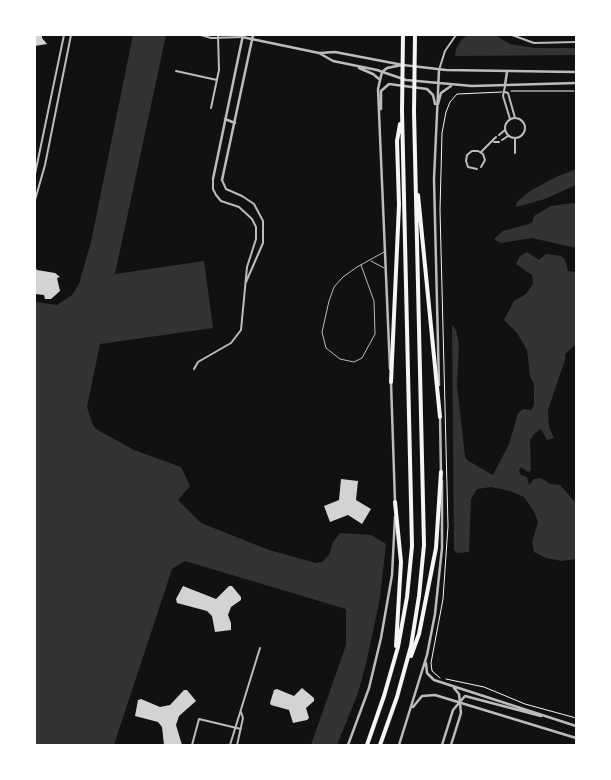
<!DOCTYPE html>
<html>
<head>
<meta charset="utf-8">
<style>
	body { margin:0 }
	#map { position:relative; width:611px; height:780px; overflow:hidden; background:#111; font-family:"Roboto Condensed",sans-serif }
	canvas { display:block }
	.frame { position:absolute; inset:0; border:36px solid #fff; pointer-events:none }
</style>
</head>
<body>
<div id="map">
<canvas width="611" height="780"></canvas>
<div class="frame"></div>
</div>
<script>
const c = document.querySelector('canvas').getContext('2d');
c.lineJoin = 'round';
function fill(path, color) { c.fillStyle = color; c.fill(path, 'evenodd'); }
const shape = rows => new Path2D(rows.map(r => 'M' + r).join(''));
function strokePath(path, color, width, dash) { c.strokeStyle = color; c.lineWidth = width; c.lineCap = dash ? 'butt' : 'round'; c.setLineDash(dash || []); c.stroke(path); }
fill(shape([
	[133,35,166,35,115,274,204,261,213,328,100,344,87,407,92,423,96,429,134,450,181,467,190,486,178,500,201,523,269,550,316,563,322,562,329,555,333,542,340,533,371,535,386,544,380,598,366,664,358,693,337,745,311,745,346,645,346,609,185,561,172,569,114,745,35,745,35,302,57,305,72,295,79,284,91,242],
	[469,35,495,35,510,44,535,48,576,48,576,55,455,56,456,49,462,39],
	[576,169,576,185,545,199,516,207,517,202,530,191,556,177],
	[573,203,576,204,576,248,532,238,501,243,494,239,503,231,532,223,534,216,551,206],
	[527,252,539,260,546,254,561,256,565,259,568,271,576,272,576,344,565,354,565,360,548,410,549,427,554,438,547,440,541,429,535,433,530,440,531,471,528,472,521,467,519,471,521,475,527,477,529,485,534,479,541,478,550,484,560,485,576,503,576,559,562,561,546,558,534,552,532,542,538,522,534,512,524,497,510,491,491,487,477,489,471,499,469,552,457,553,454,550,452,325,456,330,459,345,457,385,465,456,467,460,493,475,509,444,518,413,523,409,531,410,534,405,534,385,530,376,527,350,517,333,504,320,514,301,526,294,533,284,532,275,516,264,520,256]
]), '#333');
fill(shape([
	[35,35,42,35,42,38,47,44,35,46],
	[35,267,37,270,55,273,60,277,57,278,60,291,51,299,45,299,44,295,35,294],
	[341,479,358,481,356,500,371,509,362,524,348,515,330,522,324,506,339,500],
	[183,586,216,599,229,586,232,586,241,597,241,600,231,607,228,615,231,623,231,630,215,632,212,616,207,611,177,603,176,599],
	[302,688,314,698,314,701,306,708,309,718,307,720,293,723,289,710,271,705,270,703,274,690,277,689,294,696],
	[184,690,187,690,196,701,179,716,176,725,182,745,164,745,162,727,158,722,135,716,138,700,141,699,160,707,170,705]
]), '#d3d3d3');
strokePath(shape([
	[511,91,574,91],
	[440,678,432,671,431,663,443,599,448,526,440,210,442,133,446,112,450,102,457,94,502,92],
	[446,679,484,687,525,704,576,718]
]), '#f5f5f5', 1);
strokePath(shape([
	[371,261,384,268],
	[361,265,374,301,375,334,362,358,354,362,340,359,326,348,322,332,329,301,334,287,343,277,357,267,384,252]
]), '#bcbcbc', 1);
strokePath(shape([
	[201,35,211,38,242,37],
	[512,35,534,43,576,42],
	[439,70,445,51,456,35],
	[176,71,217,80],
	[505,86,503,96,510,119],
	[505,92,508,93,515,118],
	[211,108,219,70,218,35],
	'505 128a10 10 0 1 1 20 0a10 10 0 1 1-20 0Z',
	[499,135,505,130],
	[515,138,515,153],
	[502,140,508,136],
	[494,142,499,142],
	[481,152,496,137],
	[477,169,468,167,466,161,467,155,472,151,478,151,483,154,485,160,481,167],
	[35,174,64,35],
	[222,180,226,189,242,196,254,204,263,221,263,243,246,282],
	[35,200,45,165,71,35],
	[194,369,198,362,231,343,241,330,247,267,256,239,256,227,252,219,239,207,221,201,216,195,213,189,213,179],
	[192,745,199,719,241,729],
	[230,745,260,648],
	[237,745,243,718,241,712]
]), '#bcbcbc', 2);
strokePath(shape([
	[242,37,319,53,333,61,377,70,406,80,472,86,576,83],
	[320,53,335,52,403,65,446,70,576,72],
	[359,68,373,74,379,79],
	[382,72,378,89,390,369],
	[382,72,387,68,402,65],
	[505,85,507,72],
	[438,104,441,93,451,86],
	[381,109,381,91,389,84,427,89,433,95,435,104],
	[225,119,235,123],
	[213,179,243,35],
	[222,180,253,35],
	[391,382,395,502],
	[439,385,434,179,439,70],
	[440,416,441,473],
	[426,663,427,673,434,680,576,726],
	[413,707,422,696,435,695,576,738],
	[348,745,369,688,381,638,392,575,395,517],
	[399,745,427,655,435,614,442,548,442,481],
	[442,745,453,710,465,696,541,716],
	[451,745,461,713,459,694,454,688]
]), '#bcbcbc', 2.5);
strokePath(shape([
	[418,195,440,417],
	[391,382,399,205,397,141,400,124],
	[395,502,401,562,396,646],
	[411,656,419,634,436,548,441,472],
	[367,745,384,696,398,647,407,597,412,546,402,111,403,35],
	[380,745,397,697,411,646,419,596,424,545,414,112,415,35]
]), '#f5f5f5', 4);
</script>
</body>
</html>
